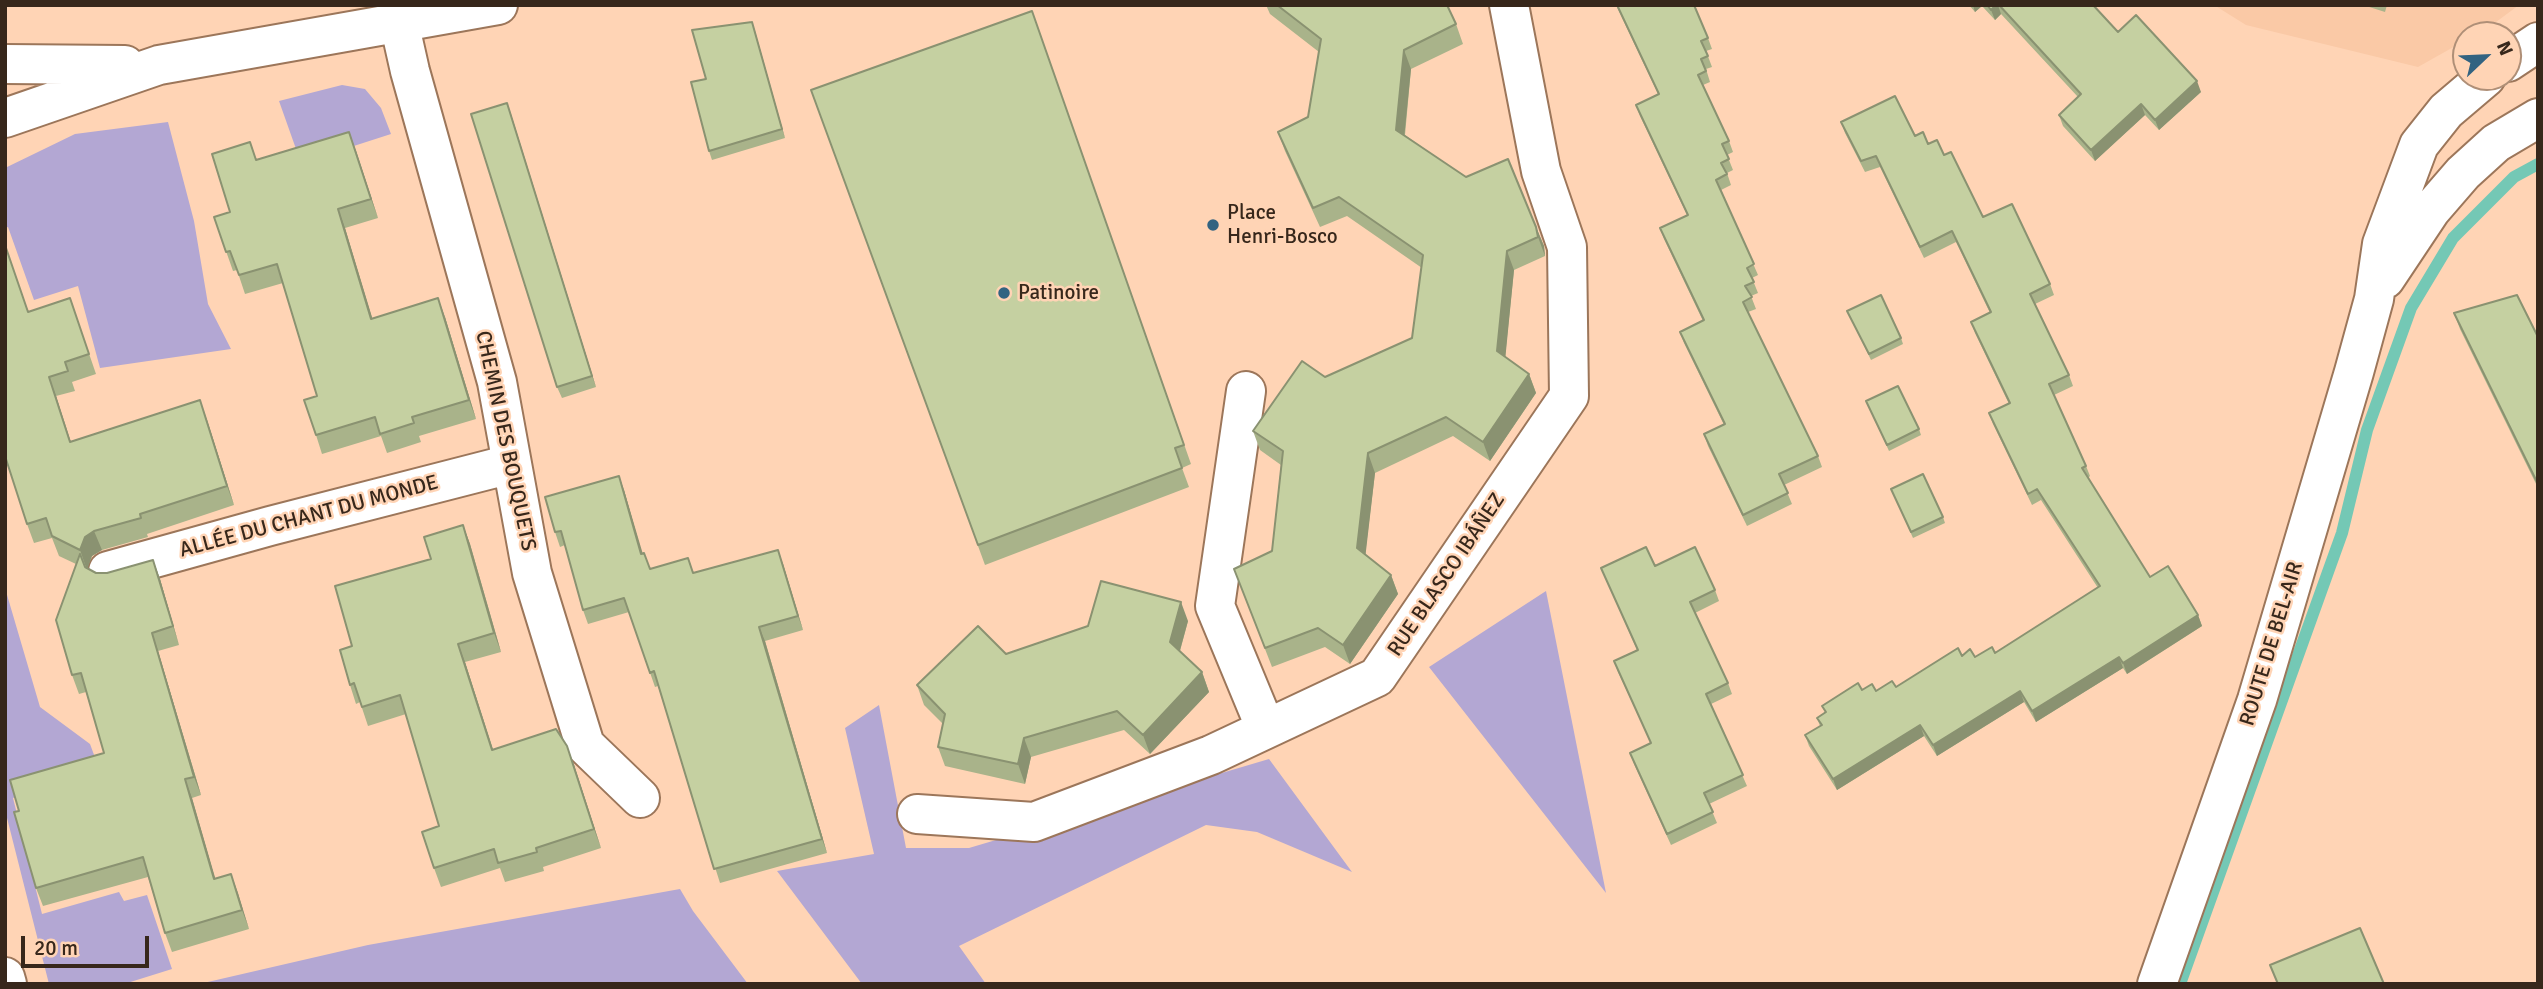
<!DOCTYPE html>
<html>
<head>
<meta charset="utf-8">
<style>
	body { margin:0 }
	#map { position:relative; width:2543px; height:989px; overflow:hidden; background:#ffd4b5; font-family:Signika,sans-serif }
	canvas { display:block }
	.frame { position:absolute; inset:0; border:7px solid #37271b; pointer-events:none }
	.north { position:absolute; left:2452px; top:21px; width:70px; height:70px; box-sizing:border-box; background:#ffd4b5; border:2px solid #af8f77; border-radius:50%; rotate:67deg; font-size:19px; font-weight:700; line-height:28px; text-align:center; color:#37271b }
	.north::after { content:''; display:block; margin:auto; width:24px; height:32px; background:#326381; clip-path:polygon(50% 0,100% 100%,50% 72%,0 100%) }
	.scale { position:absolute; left:21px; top:936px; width:128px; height:32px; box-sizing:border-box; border:4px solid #37271b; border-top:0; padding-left:9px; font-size:21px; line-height:24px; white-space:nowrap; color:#37271b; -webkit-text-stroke:5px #ffd4b5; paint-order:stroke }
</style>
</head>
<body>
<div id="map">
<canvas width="2543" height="989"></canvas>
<div class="frame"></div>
<div class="north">N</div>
<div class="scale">20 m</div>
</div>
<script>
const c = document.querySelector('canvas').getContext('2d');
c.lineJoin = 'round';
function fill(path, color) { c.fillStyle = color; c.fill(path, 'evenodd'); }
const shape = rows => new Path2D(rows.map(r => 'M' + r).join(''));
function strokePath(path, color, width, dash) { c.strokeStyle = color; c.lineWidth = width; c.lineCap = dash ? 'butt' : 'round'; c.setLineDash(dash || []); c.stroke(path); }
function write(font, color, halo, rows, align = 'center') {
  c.font = font + ' Signika,sans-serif'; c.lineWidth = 5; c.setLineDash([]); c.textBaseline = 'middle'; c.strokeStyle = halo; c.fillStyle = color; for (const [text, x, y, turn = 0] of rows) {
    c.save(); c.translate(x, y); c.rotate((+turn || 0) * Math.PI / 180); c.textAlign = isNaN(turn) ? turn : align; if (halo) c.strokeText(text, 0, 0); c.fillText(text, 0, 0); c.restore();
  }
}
fill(shape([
	[2214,5,2519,5,2492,25,2475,35,2466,35,2466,40,2418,67,2246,25]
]), '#fac9a6');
fill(shape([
	[342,85,365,89,381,108,391,134,301,163,279,101],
	[168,122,194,221,208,304,231,349,100,368,78,286,34,300,8,227,5,228,5,168,75,134],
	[5,588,40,707,90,744,100,771,13,798,42,914,119,892,124,901,147,895,172,969,124,984,49,984,5,810],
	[1546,591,1606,893,1429,667],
	[879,705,906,848,969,848,1269,759,1352,872,1257,832,1206,825,959,946,986,984,862,984,777,871,874,854,845,728],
	[680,889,693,911,748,984,199,984,368,945]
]), '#b3a7d3');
strokePath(shape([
	[2180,984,2342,533,2367,430,2411,308,2453,238,2514,177,2538,164]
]), '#74c8b5', 12);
const minor = shape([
	[399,22,410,71,497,382,532,573,585,745,640,798],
	[2508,62,2538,42],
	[2385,279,2431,210,2463,173,2496,143,2538,118],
	[1246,391,1215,606,1266,729],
	[108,571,270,526,511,464],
	[917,814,1034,822,1211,755,1377,677,1569,396,1567,247,1541,171,1509,5],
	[5,977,7,984],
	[2157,984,2257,700,2354,372,2374,299,2382,244,2419,145,2446,111,2486,77]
]);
const secondary = shape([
	[5,64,125,65],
	[5,118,159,65,498,5]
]);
strokePath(minor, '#9c765a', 42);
strokePath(secondary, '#9c765a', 42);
strokePath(minor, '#fff', 38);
strokePath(secondary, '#fff', 38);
fill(shape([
	[1266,5,1447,5,1456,24,1463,44,1411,69,1405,135,1536,227,1544,246,1545,256,1514,270,1505,357,1529,374,1536,393,1490,461,1453,436,1375,473,1365,555,1391,575,1398,594,1350,664,1325,647,1272,667,1234,569,1272,551,1281,465,1260,450,1253,431,1325,377,1412,338,1422,268,1347,216,1320,227,1285,151,1278,132,1308,117,1319,52,1270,14],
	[1616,5,1708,38,1712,49,1706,51,1712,67,1706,69,1710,82,1703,85,1729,141,1733,152,1727,155,1733,170,1727,173,1731,185,1721,190,1758,275,1752,278,1758,293,1751,296,1756,309,1748,312,1818,456,1822,467,1784,485,1792,504,1747,526,1708,446,1704,434,1724,425,1684,343,1680,332,1703,321,1664,239,1660,228,1687,215,1640,116,1636,105,1658,94],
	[1969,5,2093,5,2118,32,2201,92,2159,130,2145,115,2095,161,2063,126,2059,115,2078,97,2001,14,1995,20,1982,6,1975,12],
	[2363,5,2387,5,2385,12],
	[1032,11,1191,464,1182,468,1189,487,985,565,811,90],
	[752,22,785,138,712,160,709,151,706,79],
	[507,103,596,387,562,398,557,387],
	[1841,122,1915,136,1944,155,1983,217,2050,284,2054,295,2035,304,2069,375,2073,386,2054,395,2086,466,2090,476,2088,478,2150,577,2198,615,2202,626,2127,674,2123,668,2036,722,2024,702,1937,756,1924,736,1837,790,1809,746,1805,735,1820,726,1817,718,1825,713,1822,706,1862,690,1876,691,1896,687,1962,656,1975,657,1995,653,2098,588,2041,500,2032,505,1993,424,1989,413,2009,404,1975,333,1971,322,1990,313,1956,242,1924,258,1880,167,1865,172,1845,133],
	[356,151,378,218,345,228,372,318,445,317,476,419,419,436,421,442,387,453,381,436,322,454,316,435,317,396,283,283,245,294,237,270,233,271,214,217,230,212,256,160],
	[70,298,96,374,72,382,75,391,56,396,70,442,207,420,234,505,147,534,148,537,102,550,92,556,87,568,96,573,107,573,153,560,160,579,179,645,158,651,201,795,192,798,215,879,231,874,249,929,172,952,165,933,148,877,43,906,36,888,19,811,104,753,86,692,79,694,72,675,76,564,59,556,52,538,34,543,27,524,28,312],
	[1847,311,1901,338,1903,344,1871,360],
	[2454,313,2538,337,2538,488,2460,329],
	[1866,401,1919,429,1921,435,1889,451],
	[1891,489,1943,517,1945,523,1913,538],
	[624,490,642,554,650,569,694,573,783,564,803,630,765,641,827,853,720,883,658,686,655,687,629,612,588,624,583,610,565,545,560,547,555,532],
	[463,525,470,544,501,652,465,662,493,749,574,765,601,848,543,867,544,871,505,882,500,868,441,887,434,868,439,826,406,714,368,726,360,702,356,704,350,685,352,646,431,559],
	[1655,566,1715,590,1719,601,1695,613,1728,683,1732,694,1711,704,1747,786,1709,804,1717,823,1671,845,1634,764,1630,753,1651,743,1618,672,1614,661,1637,650,1601,568],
	[1188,621,1180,651,1202,672,1209,692,1150,754,1124,730,1031,757,1025,784,945,766,938,747,943,724,924,705,917,685,1088,626]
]), '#a9b38a');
fill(shape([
	[1973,5,1982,5,1982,6,1975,12],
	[1996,5,1998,5,2001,14,1995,20,1991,10],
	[752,22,755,31,785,138,782,129],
	[1404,50,1411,69,1403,149,1396,130],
	[2197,81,2201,92,2159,130,2155,120],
	[507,103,511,114,596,387,592,376],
	[2141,104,2145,115,2095,161,2091,150],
	[349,132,356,151,378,218,371,199],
	[338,209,345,228,378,337,371,319],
	[1536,227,1544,246,1545,256,1538,237],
	[1507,251,1514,270,1504,371,1497,351],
	[438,298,445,317,476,419,469,400],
	[1529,374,1536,393,1490,461,1483,442],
	[49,377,56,396,77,461,70,442],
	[200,400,207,420,234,505,227,486],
	[1368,453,1375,473,1364,568,1357,548],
	[619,476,624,490,647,568,641,554],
	[463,525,470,544,501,652,494,633],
	[94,531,102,550,92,556,87,570,80,550,85,537],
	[778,550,783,564,803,630,798,616],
	[153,560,160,579,179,645,173,626],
	[1391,575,1398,594,1350,664,1343,645],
	[1181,602,1188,621,1177,661,1170,642],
	[2198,615,2202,626,2127,674,2123,663],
	[759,627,765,641,827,853,822,839],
	[152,633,158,651,201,795,194,777],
	[458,644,465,662,499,769,492,750],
	[2119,657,2123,668,2036,722,2032,711],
	[1202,672,1209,692,1150,754,1143,735],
	[2020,691,2024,702,1937,756,1933,745],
	[1920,725,1924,736,1837,790,1833,779],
	[1024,738,1031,757,1025,784,1018,764],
	[567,746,574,765,601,848,594,829],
	[185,779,192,798,221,898,214,879],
	[231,874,238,893,249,929,242,910]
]), '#8a9271');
const building = shape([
	[1277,5,1447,5,1456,24,1404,50,1396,130,1466,177,1508,159,1536,227,1538,237,1507,251,1497,351,1529,374,1483,442,1446,417,1368,453,1357,548,1391,575,1343,645,1318,628,1265,648,1234,569,1272,551,1283,451,1253,431,1302,361,1325,377,1412,338,1423,255,1339,197,1313,208,1278,132,1308,117,1321,39,1277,5],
	[1617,5,1694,5,1708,38,1701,41,1708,56,1701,59,1706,71,1698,75,1729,141,1722,144,1729,159,1721,163,1727,174,1716,180,1754,264,1747,268,1754,282,1745,286,1752,297,1743,302,1818,456,1779,474,1788,493,1743,515,1704,434,1725,424,1680,332,1704,320,1660,228,1688,215,1636,105,1659,94,1617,5],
	[1987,5,1996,5,1991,10,1987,5],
	[1999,5,2093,5,2118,32,2136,15,2197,81,2155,120,2141,104,2091,150,2059,115,2081,94,1999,5],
	[1032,11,1184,445,1175,448,1182,468,978,545,811,90,1032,11],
	[752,22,782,129,709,151,691,82,706,79,692,30,752,22],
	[1895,96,1915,136,1923,132,1928,144,1937,140,1944,155,1951,152,1983,217,2012,204,2050,284,2030,294,2069,375,2049,384,2086,466,2082,468,2150,577,2168,566,2198,615,2123,663,2119,657,2032,711,2020,691,1933,745,1920,725,1833,779,1805,735,1822,725,1817,718,1826,712,1822,706,1858,683,1862,690,1872,684,1876,691,1892,681,1896,687,1958,648,1962,656,1970,649,1975,657,1992,647,1995,653,2100,586,2037,489,2028,494,1989,413,2010,403,1971,322,1991,312,1952,231,1920,247,1876,156,1861,161,1841,122,1895,96],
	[507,103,592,376,557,387,471,114,507,103],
	[349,132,371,199,338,209,371,319,438,298,469,400,412,417,414,423,380,434,375,417,316,435,304,400,317,396,277,264,239,275,230,251,226,252,214,217,230,212,212,154,250,142,256,160,349,132],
	[5,245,28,312,70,298,89,354,65,362,68,371,49,377,70,442,200,400,227,486,140,514,141,518,94,531,85,537,80,550,52,536,46,518,27,524,5,456,5,245],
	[1881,295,1901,338,1869,354,1847,311,1881,295],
	[2517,295,2538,337,2538,484,2454,313,2517,295],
	[1898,386,1919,429,1887,445,1866,401,1898,386],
	[1923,474,1943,517,1911,532,1891,489,1923,474],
	[619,476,641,554,644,553,650,569,688,558,693,573,778,550,798,616,759,627,822,839,714,869,654,671,650,673,624,598,583,610,561,531,555,532,545,497,619,476],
	[463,525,494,633,458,644,492,750,556,729,567,746,594,829,536,848,537,852,498,863,494,849,434,868,422,832,439,826,400,695,362,707,354,683,350,685,340,650,352,646,335,586,431,559,424,537,463,525],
	[1646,547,1655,566,1695,547,1715,590,1690,602,1728,683,1706,694,1743,775,1704,793,1713,812,1667,834,1630,753,1651,743,1614,661,1638,650,1601,568,1646,547],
	[80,554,85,567,96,573,107,573,153,560,173,626,152,633,194,777,185,779,214,879,231,874,242,910,165,933,143,857,36,888,14,812,19,811,10,780,104,753,81,673,72,675,56,620,80,554],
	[1101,581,1181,602,1170,642,1202,672,1143,735,1117,711,1024,738,1018,764,938,747,945,714,917,685,978,626,1006,654,1088,626,1101,581],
	[2360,928,2384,984,2278,984,2270,965,2360,928]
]);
fill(building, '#c5d0a1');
strokePath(building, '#8a9271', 2);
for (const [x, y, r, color] of [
	[1213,225,7,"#326381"],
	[1004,293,7,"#326381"]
]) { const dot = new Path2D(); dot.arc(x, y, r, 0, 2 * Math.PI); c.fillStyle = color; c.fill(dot); strokePath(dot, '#ffd4b5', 2.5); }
write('21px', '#37271b', '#ffd4b5', [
	["Place",1227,213],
	["Henri-Bosco",1227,237],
	["Patinoire",1018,293]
], 'left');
write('21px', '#37271b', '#ffd4b5', [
	["CHEMIN DES BOUQUETS",505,441,78],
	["ALLÉE DU CHANT DU MONDE",309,517,-15],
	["RUE BLASCO IBÁÑEZ",1447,575,-56],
	["ROUTE DE BEL-AIR",2272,644,-73]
]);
</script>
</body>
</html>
